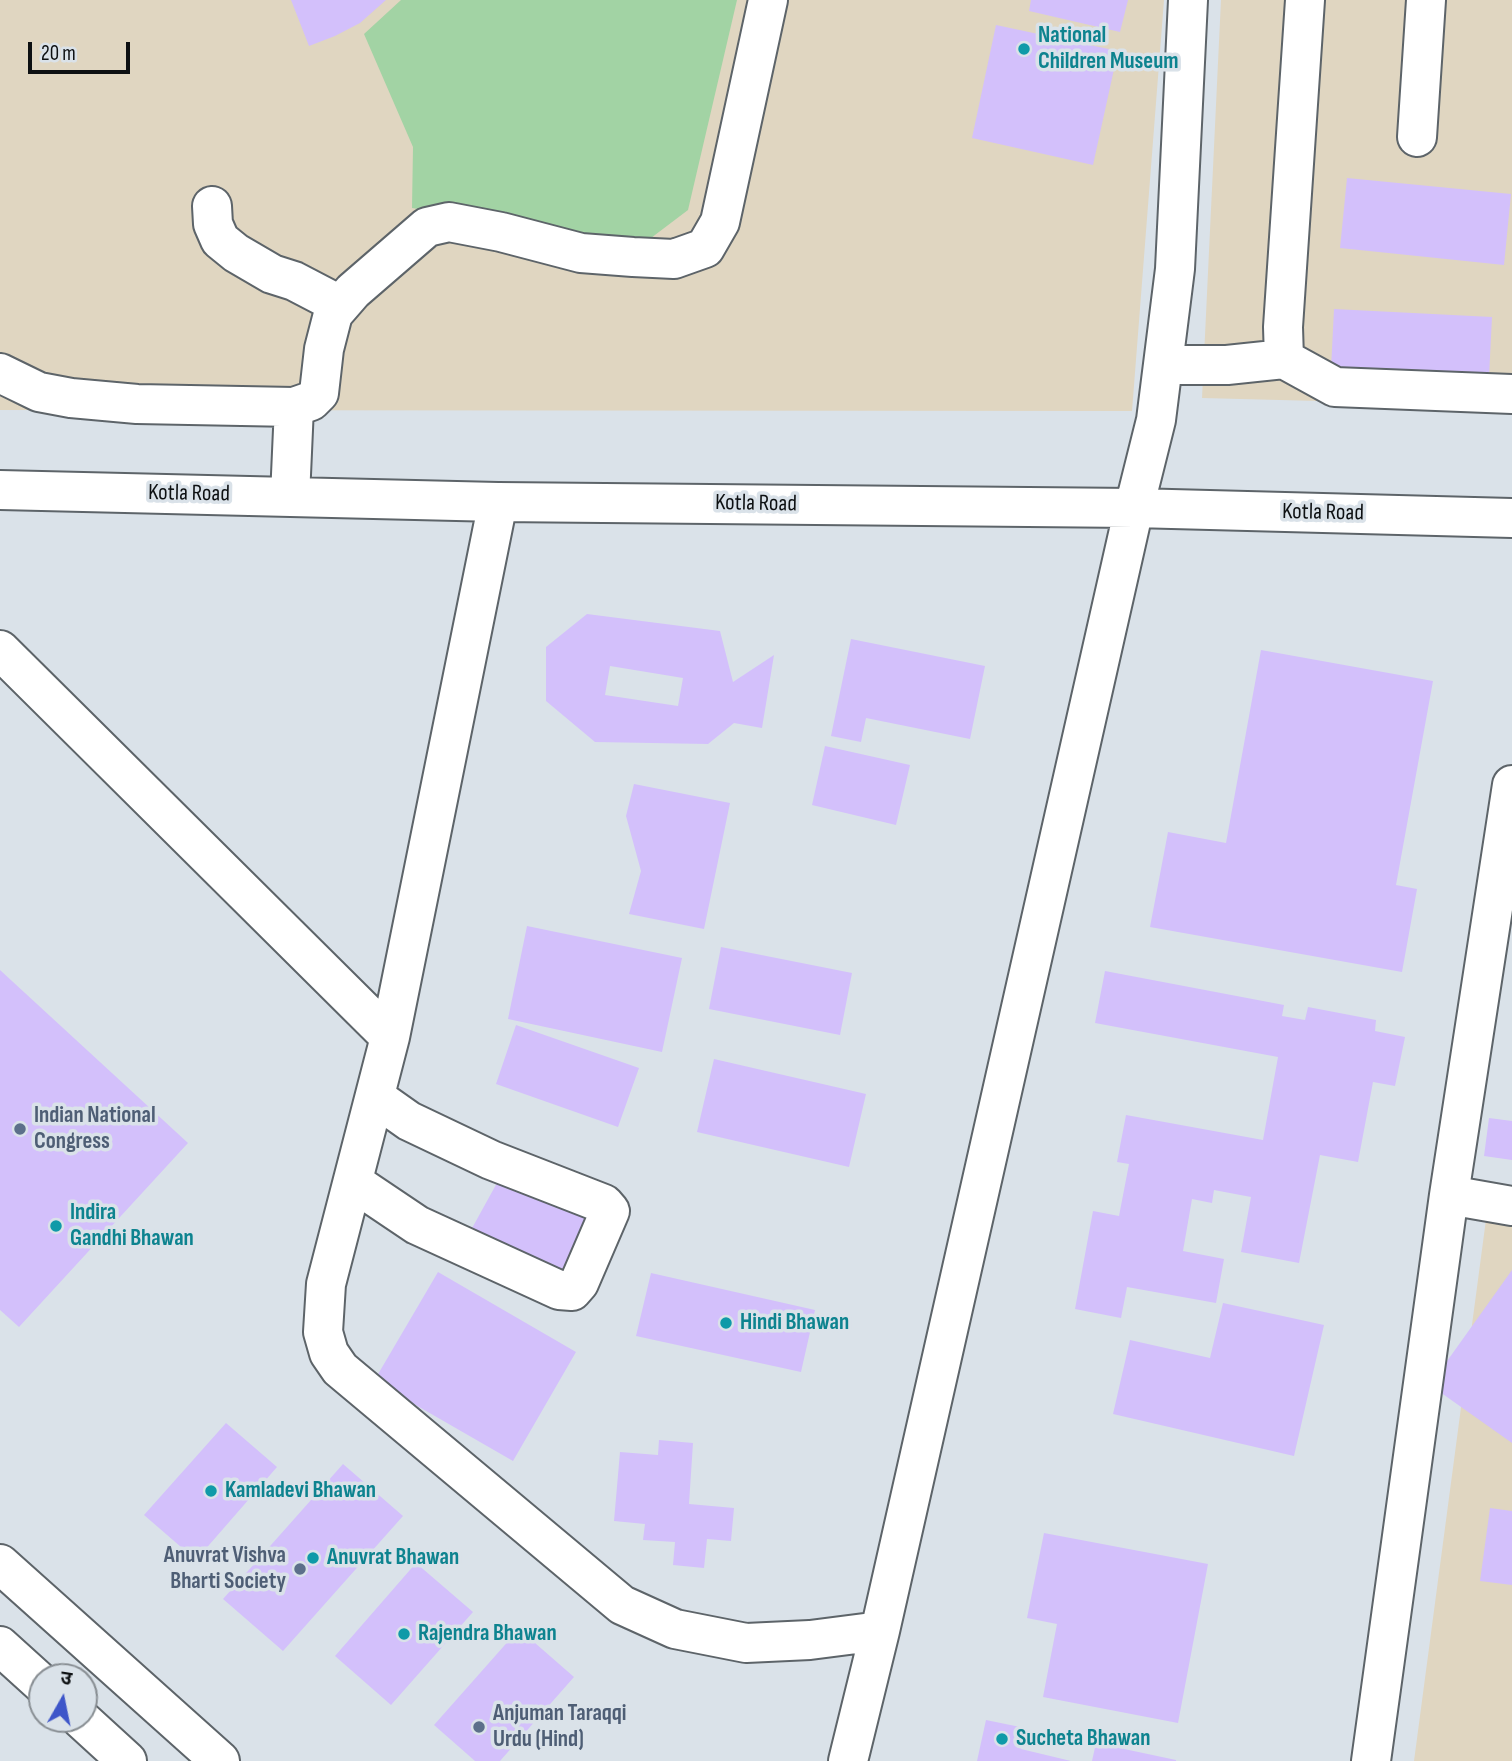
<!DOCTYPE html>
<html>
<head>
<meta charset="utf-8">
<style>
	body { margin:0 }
	#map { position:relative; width:1512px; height:1761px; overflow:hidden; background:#dae2e9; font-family:"Sofia Sans Condensed","Noto Sans Devanagari",sans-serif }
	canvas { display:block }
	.north { position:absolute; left:28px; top:1663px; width:70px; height:70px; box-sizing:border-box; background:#dae2e9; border:2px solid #888e93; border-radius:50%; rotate:9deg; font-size:19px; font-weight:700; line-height:28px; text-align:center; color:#0d1012 }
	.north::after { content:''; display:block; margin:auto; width:24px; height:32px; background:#3e56c9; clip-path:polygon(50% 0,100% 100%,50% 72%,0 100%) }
	.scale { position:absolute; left:28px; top:42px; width:102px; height:32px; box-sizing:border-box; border:4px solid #0d1012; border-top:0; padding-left:9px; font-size:21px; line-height:24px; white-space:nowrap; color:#0d1012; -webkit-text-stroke:5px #dae2e9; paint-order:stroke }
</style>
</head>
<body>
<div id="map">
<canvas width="1512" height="1761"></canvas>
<div class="north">उ</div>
<div class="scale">20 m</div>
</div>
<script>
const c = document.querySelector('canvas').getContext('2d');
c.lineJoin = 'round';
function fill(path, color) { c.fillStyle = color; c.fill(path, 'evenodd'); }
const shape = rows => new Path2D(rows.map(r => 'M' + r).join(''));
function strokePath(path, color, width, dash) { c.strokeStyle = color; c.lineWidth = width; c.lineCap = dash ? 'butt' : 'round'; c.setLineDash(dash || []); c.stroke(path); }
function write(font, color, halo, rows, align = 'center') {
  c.font = font + ' "Sofia Sans Condensed",sans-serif'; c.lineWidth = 7; c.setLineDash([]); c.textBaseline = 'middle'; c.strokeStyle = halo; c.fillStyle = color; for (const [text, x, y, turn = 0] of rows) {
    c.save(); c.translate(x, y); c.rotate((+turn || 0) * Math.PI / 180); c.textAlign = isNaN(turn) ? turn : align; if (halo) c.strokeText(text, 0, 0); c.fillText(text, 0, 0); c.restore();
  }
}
fill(shape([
	[0,0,1164,0,1132,411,0,410],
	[1221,0,1512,0,1512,406,1202,398],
	[1487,1212,1512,1213,1512,1761,1414,1761]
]), '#e0d6c1');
fill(shape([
	[401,0,737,0,688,210,651,238,569,234,412,208,413,147,364,34]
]), '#a2d3a4');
fill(shape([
	[291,0,386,0,360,23,335,36,309,46],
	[1031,0,1128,0,1120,32,1029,11],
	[996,25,1118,51,1093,165,972,138],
	[1347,178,1511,194,1504,265,1340,248],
	[1334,309,1492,317,1489,377,1331,369],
	[587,614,720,631,733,682,774,655,762,728,734,723,708,744,595,742,546,701,546,647],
	[610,666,683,678,678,706,605,695],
	[851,639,985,666,970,739,866,718,861,742,831,736],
	[1261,650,1433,681,1396,885,1417,889,1402,972,1150,927,1168,832,1226,843],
	[825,746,910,765,896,825,812,805],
	[634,784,730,803,704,929,629,914,641,871,626,816],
	[527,926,682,958,662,1052,508,1019],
	[721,947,852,973,840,1035,709,1009],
	[0,970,188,1143,19,1327,0,1310],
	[1105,971,1284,1005,1282,1016,1305,1020,1308,1007,1376,1020,1375,1031,1405,1037,1395,1086,1373,1082,1358,1162,1320,1155,1299,1263,1241,1252,1251,1197,1214,1190,1212,1203,1192,1199,1183,1251,1224,1259,1216,1303,1127,1287,1121,1318,1075,1309,1093,1211,1119,1216,1129,1164,1117,1162,1126,1115,1263,1140,1278,1057,1095,1023],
	[516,1025,639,1068,618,1127,496,1084],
	[714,1059,866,1094,849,1167,697,1132],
	[1489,1118,1512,1121,1512,1160,1484,1156],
	[503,1172,600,1227,567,1285,471,1230],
	[1512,1270,1512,1443,1430,1385],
	[438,1272,576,1352,513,1461,374,1381],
	[651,1273,815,1310,801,1372,636,1336],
	[1223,1303,1324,1325,1294,1456,1113,1414,1130,1340,1210,1358],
	[226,1423,277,1467,196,1560,144,1515],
	[659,1440,693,1443,689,1504,734,1508,731,1541,707,1539,704,1568,673,1565,675,1542,643,1540,645,1524,614,1521,620,1452,658,1455],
	[343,1464,403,1516,283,1651,223,1599],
	[1490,1508,1512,1511,1512,1585,1480,1581],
	[1044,1533,1208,1564,1178,1723,1043,1697,1057,1624,1027,1618],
	[416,1563,473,1612,391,1705,335,1656],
	[519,1629,574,1677,500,1761,475,1761,434,1725],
	[986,1720,1025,1728,1021,1749,1071,1761,977,1761],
	[1096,1743,1176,1760,1176,1761,1092,1761]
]), '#d3c0fb');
const minor = shape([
	[1305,0,1283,327,1284,359,1335,387,1512,394],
	[1417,137,1426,0],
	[212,206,213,224,220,240,236,253,272,274,294,281,340,305],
	[1164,365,1227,365,1284,359],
	[0,373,39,392,71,398,137,404,294,407,311,401,319,393,324,349,333,314,353,291,427,227,449,222,501,232,581,253,633,257,674,259,705,248,720,222,768,0],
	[0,490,498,502,1134,508,1512,518],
	[290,497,294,407],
	[498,502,390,1037,326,1284,323,1332,329,1353,340,1369,622,1605,675,1629,746,1643,810,1640,880,1631],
	[0,650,390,1037],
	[353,1182,417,1225,559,1290,572,1291,579,1283,610,1211,604,1204,491,1160,409,1121,375,1097],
	[1449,1195,1512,1206],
	[848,1761,880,1631,1134,508,1156,420,1175,269,1188,0],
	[1371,1761,1449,1195,1512,785]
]);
const major = shape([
	[0,1564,220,1761],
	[0,1646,42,1684],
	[81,1719,127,1761]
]);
strokePath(minor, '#5d6469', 42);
strokePath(major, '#5d6469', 42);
strokePath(minor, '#fff', 38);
strokePath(major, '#fff', 38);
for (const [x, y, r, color] of [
	[1024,49,7,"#0f9aa8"],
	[20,1129,7,"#5c6f8a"],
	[56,1226,7,"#0f9aa8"],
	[726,1323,7,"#0f9aa8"],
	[211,1491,7,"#0f9aa8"],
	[313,1558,7,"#0f9aa8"],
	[300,1569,7,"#5c6f8a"],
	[404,1634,7,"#0f9aa8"],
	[479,1727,7,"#5c6f8a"],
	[1002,1739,7,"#0f9aa8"]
]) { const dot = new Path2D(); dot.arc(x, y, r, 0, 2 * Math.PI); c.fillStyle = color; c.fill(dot); strokePath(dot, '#dae2e9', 2.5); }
write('bold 23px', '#0d838f', '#dae2e9', [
	["National",1038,36],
	["Children Museum",1038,62],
	["Indira",70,1213],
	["Gandhi Bhawan",70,1239],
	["Hindi Bhawan",740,1323],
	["Kamladevi Bhawan",225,1491],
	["Anuvrat Bhawan",327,1558],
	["Rajendra Bhawan",418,1634],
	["Sucheta Bhawan",1016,1739]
], 'left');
write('23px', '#0d1012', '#dae2e9', [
	["Kotla Road",189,494,1],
	["Kotla Road",756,504,1],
	["Kotla Road",1323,513,1]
]);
write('bold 23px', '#4e5e75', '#dae2e9', [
	["Indian National",34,1116],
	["Congress",34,1142],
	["Anuvrat Vishva",286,1556,"right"],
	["Bharti Society",286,1582,"right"],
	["Anjuman Taraqqi",493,1714],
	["Urdu (Hind)",493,1740]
], 'left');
</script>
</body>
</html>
